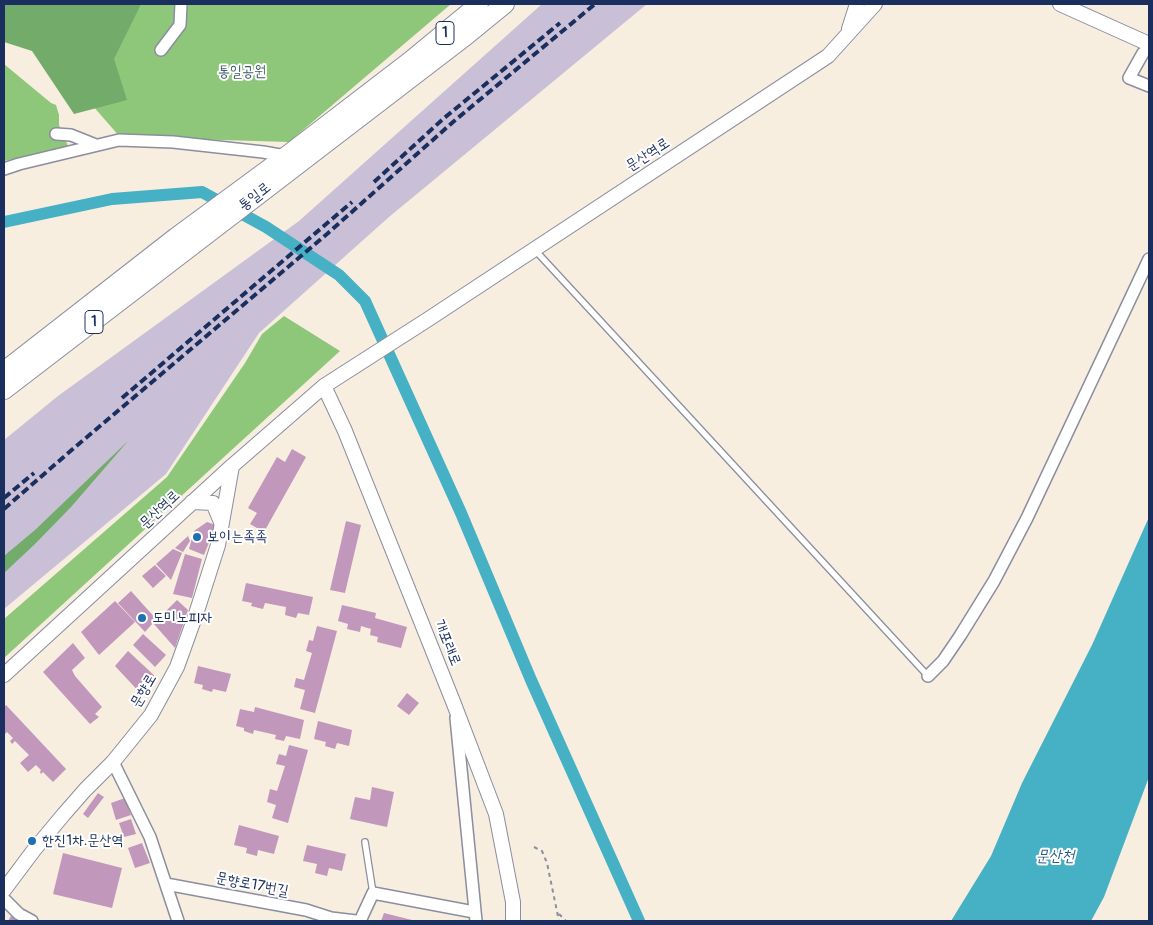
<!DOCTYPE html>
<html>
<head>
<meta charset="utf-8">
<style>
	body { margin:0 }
	#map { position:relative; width:1153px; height:925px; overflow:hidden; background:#f8eedf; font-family:Pangolin,sans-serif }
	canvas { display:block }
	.frame { position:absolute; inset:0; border:5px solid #1b2f5e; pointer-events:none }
</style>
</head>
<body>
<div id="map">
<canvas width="1153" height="925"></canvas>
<div class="frame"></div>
</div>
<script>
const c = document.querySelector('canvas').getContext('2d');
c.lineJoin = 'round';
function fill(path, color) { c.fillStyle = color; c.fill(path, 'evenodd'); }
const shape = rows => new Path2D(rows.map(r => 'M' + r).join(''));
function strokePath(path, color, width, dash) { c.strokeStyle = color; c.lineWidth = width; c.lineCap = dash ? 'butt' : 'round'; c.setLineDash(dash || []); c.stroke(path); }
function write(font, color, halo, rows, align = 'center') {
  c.font = font + ' Pangolin,"Poor Story",sans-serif'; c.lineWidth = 4; c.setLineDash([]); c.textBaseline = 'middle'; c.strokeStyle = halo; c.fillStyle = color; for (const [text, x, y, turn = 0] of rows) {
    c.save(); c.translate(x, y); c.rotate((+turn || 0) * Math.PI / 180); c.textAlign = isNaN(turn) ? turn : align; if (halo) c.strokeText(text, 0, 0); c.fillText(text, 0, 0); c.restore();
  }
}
fill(shape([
	[542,4,647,4,389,217,259,333,166,474,4,609,4,440,58,396,299,221]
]), '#c9bfd7');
fill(shape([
	[4,4,451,4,289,142,120,137],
	[4,64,51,103,56,105,59,115,59,125,68,146,4,161],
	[284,316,340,351,4,658,4,619,167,477,245,363,262,334]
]), '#8ec67a');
fill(shape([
	[4,4,141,4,114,59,127,100,74,114,32,51,4,42],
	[128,441,71,507,35,544,4,573,4,556,35,530]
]), '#72ab6a');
fill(shape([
	[1149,517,1149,777,1104,897,1091,921,951,921,991,856,1022,783,1092,645]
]), '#46b1c4');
strokePath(shape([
	[4,222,112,199,202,192,266,227,339,275,365,301,461,513,531,680,639,921]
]), '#46b1c4', 12);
fill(shape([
	[292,449,306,457,264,532,250,524,257,513,248,508,277,457,285,462],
	[346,521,361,525,345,593,330,590],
	[207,522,216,525,204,555,189,549,194,531],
	[188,536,190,541,183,552,175,548],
	[173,549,182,553,171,580,156,564],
	[185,554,202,559,192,598,173,594],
	[155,565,166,576,153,588,142,576],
	[246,583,313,597,309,615,298,613,296,618,285,615,286,607,265,603,263,609,251,606,252,603,242,601],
	[131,591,157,620,177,600,188,610,175,648,153,623,145,632,118,603],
	[115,601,135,622,99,655,81,632],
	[342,605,376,613,375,618,407,627,401,648,377,642,378,637,370,635,371,629,361,626,360,632,347,629,348,624,338,621],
	[317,626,337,631,315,713,300,709,305,690,294,687,296,678,304,680,312,653,306,651,309,640,313,641],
	[143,634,166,655,155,667,133,645],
	[73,643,85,658,72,670,75,676,102,707,95,714,99,717,90,724,43,672],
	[128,651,157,678,142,695,115,666],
	[198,666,231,674,226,692,213,689,212,692,202,689,203,685,194,683],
	[407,693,419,703,409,715,397,706],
	[6,705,66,769,53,782,43,772,41,774,40,772,41,770,36,765,28,772,20,763,29,755,15,741,12,744,10,741,13,738,7,732,4,735,4,707],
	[255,707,304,720,300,739,286,736,284,741,275,739,276,735,254,730,253,734,244,731,244,728,236,726,240,709,254,712],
	[318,721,352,730,349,746,337,743,335,749,325,746,326,742,314,739],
	[289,745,308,750,288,823,272,818,276,805,267,802,270,789,277,791,285,766,276,764,279,754,286,756],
	[372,787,394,792,387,827,350,819,355,797,370,800],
	[98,793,104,797,88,818,83,814],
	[125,798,131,815,116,820,111,803],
	[131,819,136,834,124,837,119,823],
	[239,825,279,836,274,854,258,850,257,856,246,853,247,848,234,845],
	[142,843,150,863,135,868,128,848],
	[307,845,346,854,342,871,329,868,327,876,315,873,317,864,303,861],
	[63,853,122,868,112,908,53,894],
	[384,913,416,921,381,921],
	[11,916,20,921,8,921]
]), '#c197bc');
const service = shape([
	[534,249,928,676],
	[365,842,373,893]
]);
const minor = shape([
	[161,50,180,25,181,4],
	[1143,53,1129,78,1149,86],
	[56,134,71,135,96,145],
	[4,169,19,164,119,140,173,142,263,152,286,156],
	[928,676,943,661,960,636,994,581,1027,518,1149,259],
	[456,718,476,921],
	[113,762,150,837,178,921],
	[166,884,306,910,331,918,356,921],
	[4,899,19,914,32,921],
	[360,921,373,893,474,912]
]);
const tertiary = shape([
	[1060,4,1149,44],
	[849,29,857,4],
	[324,386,345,431,454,704,496,814,513,902,513,921],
	[192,502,213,503,221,522],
	[4,675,232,466,324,386,427,320,828,56,875,4],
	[4,890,34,850,64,814,85,790,113,762,151,715,177,667,196,614,218,545,232,466]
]);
const primary = shape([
	[4,371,176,237,286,156,410,61,479,4],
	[4,390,467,35,505,4]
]);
strokePath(service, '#8a8e9e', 8);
strokePath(minor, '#8a8e9e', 14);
strokePath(tertiary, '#8a8e9e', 16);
strokePath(primary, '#8a8e9e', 20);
strokePath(shape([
	[534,847,542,851,547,863,559,921],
	[559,914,566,921]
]), '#8a8e9e', 2, [4, 4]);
strokePath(service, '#fff', 5.5);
strokePath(minor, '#fff', 11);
strokePath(tertiary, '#fff', 14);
strokePath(primary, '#fff', 18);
strokePath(shape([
	[374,182,443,119,560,23],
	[122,398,352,202],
	[4,498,34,473],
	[4,509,67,454,327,234,453,122,595,4]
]), '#1b2f5e', 4, [8, 4]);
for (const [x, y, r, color] of [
	[197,537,5,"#1f6fb2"],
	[142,618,5,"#1f6fb2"],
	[32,841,5,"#1f6fb2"]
]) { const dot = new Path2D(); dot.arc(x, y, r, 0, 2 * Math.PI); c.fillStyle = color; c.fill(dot); strokePath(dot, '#fff', 2); }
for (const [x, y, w] of [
	[445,33,18],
	[94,322,18]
]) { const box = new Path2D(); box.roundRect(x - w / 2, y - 11.5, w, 23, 4); c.fillStyle = '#fff'; c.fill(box); strokePath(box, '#1b2f5e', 1); }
write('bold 14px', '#1b2f5e', null, [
	["1",445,33],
	["1",94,322]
]);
write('15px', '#3e5c66', '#fff', [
	["통일공원",242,72]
]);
write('15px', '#1b2f5e', '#fff', [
	["문산역로",648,155,-33],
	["통일로",255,197,-38],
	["문산역로",160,510,-43],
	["개포래로",447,643,68],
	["문향로",144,691,-60],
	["문향로17번길",252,885,11]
]);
write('15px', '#1b2f5e', '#fff', [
	["보이는족족",207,537],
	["도미노피자",152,618],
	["한진1차.문산역",42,841]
], 'left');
write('italic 16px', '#2a5c82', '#fff', [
	["문산천",1055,857]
]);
</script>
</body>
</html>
